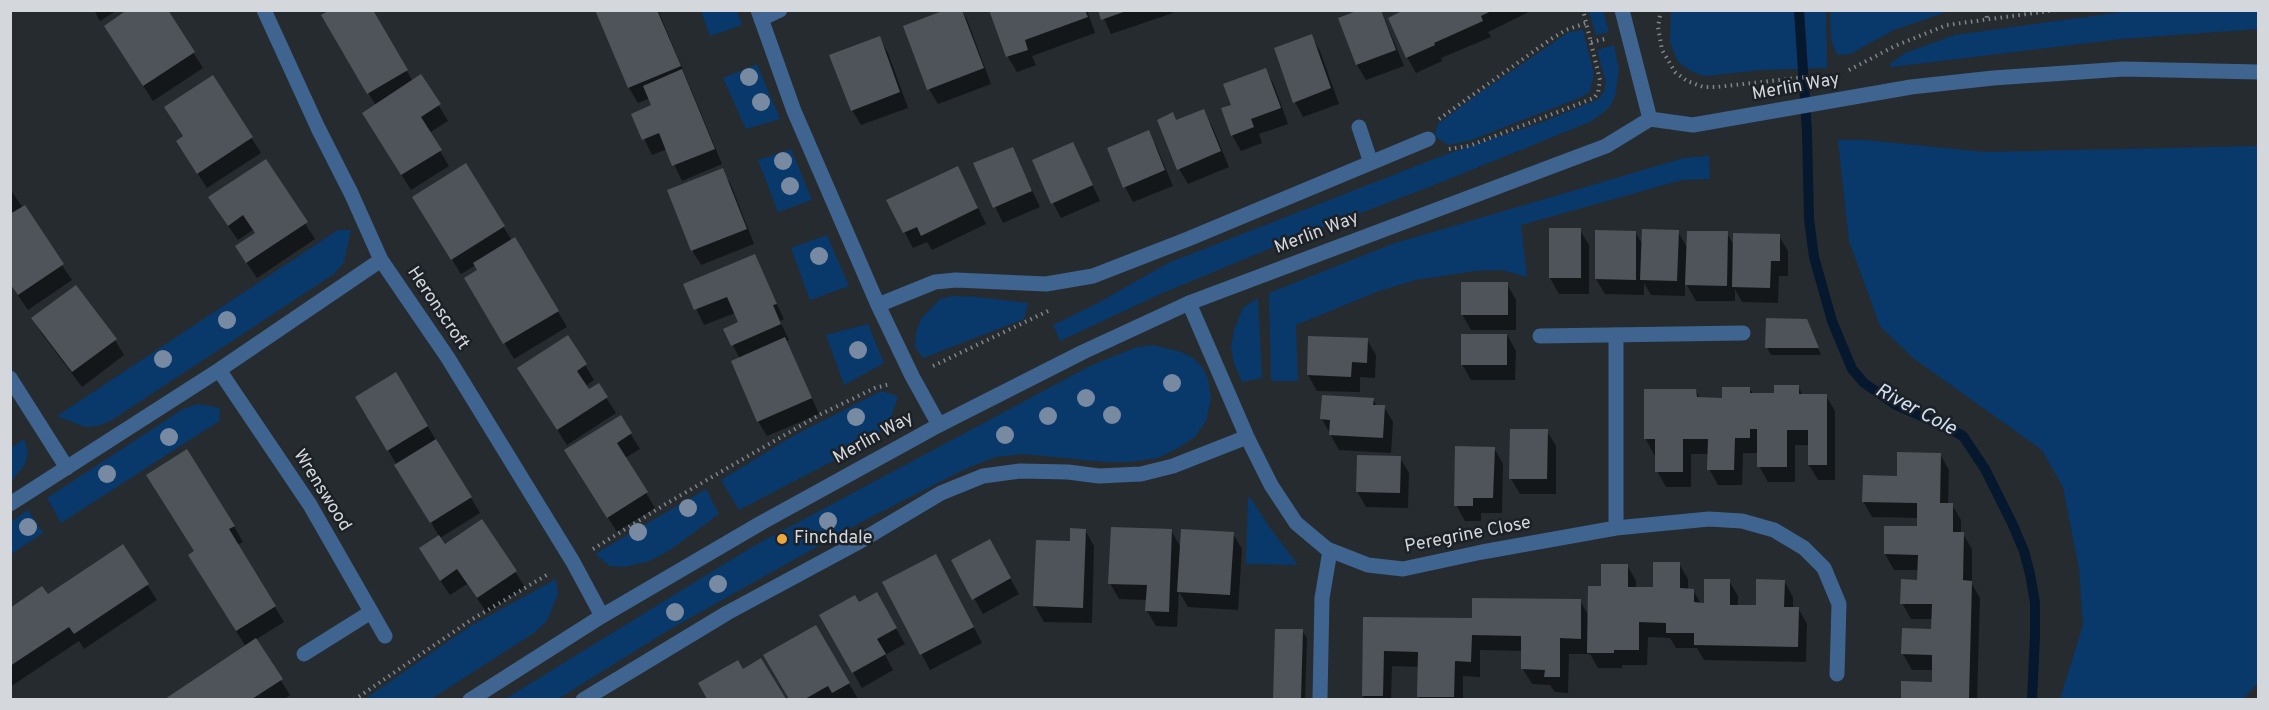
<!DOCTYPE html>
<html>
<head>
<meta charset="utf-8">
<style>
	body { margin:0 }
	#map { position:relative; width:2269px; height:710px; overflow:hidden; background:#262b30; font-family:Overpass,sans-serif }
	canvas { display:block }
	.frame { position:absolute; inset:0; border:12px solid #d4d7db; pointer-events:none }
</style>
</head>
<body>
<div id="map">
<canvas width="2269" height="710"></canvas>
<div class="frame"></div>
</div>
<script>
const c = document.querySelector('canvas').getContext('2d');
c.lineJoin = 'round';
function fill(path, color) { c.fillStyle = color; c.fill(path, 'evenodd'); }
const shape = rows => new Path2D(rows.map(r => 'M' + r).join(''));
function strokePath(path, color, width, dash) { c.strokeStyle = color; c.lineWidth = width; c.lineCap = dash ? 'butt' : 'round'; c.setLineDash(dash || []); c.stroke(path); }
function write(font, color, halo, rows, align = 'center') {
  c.font = font + ' Overpass,sans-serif'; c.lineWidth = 5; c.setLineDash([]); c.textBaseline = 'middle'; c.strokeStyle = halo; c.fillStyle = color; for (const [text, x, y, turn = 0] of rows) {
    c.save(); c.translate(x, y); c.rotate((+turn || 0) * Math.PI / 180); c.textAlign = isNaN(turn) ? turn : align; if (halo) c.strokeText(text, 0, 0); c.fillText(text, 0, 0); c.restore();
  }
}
fill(shape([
	[2136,10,2258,11,2258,29,2121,39,1891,67,1889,65,1905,53,1955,35],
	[701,11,737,11,742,25,710,36],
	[1589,11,1603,11,1609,32,1596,35],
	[1671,11,1826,11,1827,68,1762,70,1705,76,1693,72,1678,62,1670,42],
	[1830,11,1830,10,1949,11,1894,30,1850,54,1837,55,1831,39],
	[1583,30,1594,74,1590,92,1579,98,1471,140,1449,145,1434,136,1438,124,1474,97,1569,32],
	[1614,45,1619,70,1615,96,1611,105,1604,112,1590,122,1429,187,1300,236,1158,295,1060,341,1053,325,1096,304,1168,263,1447,154,1540,123,1599,99,1604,92,1606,82,1597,50],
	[757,64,780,119,746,129,723,78],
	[1838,140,1865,140,1985,152,2258,146,2258,683,2243,699,2060,699,2083,625,2079,569,2063,487,2042,450,1913,358,1880,326,1849,241],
	[791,149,812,200,778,212,758,160],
	[1709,156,1710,179,1682,180,1521,225,1527,277,1502,270,1475,271,1416,280,1379,291,1296,325,1298,381,1271,381,1269,293,1392,244,1684,158],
	[338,230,351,230,344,262,334,274,112,420,98,426,85,427,57,416],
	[827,235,849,286,810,300,791,248],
	[953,296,977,297,1028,303,1024,319,923,358,915,347,916,332,921,319,940,299],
	[1258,298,1262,378,1242,382,1234,363,1231,347,1234,330,1243,308],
	[868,324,884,363,844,385,826,335],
	[1153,345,1181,352,1193,358,1203,368,1208,379,1211,399,1206,421,1195,437,1178,448,1158,458,1130,462,1106,462,1022,454,996,457,965,469,865,520,672,628,558,699,505,699,752,547,1090,366,1134,348],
	[881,391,898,396,890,421,880,433,854,450,739,510,721,480,793,436],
	[198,404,220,408,219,421,61,523,47,498,183,409],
	[24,439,28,452,25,464,11,482,11,448],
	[706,489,719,514,670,550,650,561,624,567,610,566,595,554],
	[1248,496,1252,500,1268,525,1298,565,1246,564],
	[28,510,43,533,11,554,11,522],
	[556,579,558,594,547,621,534,633,431,699,365,699,469,627]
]), '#08396a');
fill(shape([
	[94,10,117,10,100,21],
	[166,10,203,68,153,101,115,42],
	[372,10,413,82,421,76,448,121,429,133,449,166,411,190,373,129,376,106,323,16],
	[597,10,658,10,722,164,682,181,667,149,652,155,633,115,653,106,650,98,638,103,629,88],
	[962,10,968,22,991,84,938,104,929,89],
	[991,10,1087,10,1095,33,1032,56,1036,65,1017,72,1008,57],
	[1100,10,1172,10,1173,13,1111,34],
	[1381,10,1404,66,1366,80,1357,65,1340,19],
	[1407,10,1533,10,1488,32,1491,37,1441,58,1442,61,1416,73,1407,57],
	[1311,36,1320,51,1339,104,1303,117,1295,102],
	[879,38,888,53,908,108,861,125,852,110],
	[1265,69,1274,85,1288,124,1259,134,1262,143,1241,151,1232,135,1233,105],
	[213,77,261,153,207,188,186,156,184,137,174,123],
	[1203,111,1212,126,1229,167,1188,184,1179,169,1177,122],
	[1148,132,1157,148,1173,186,1133,202,1125,187],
	[1073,143,1100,201,1061,218,1053,203],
	[1012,148,1040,207,1003,223,975,164],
	[265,161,315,239,257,278,246,262,256,234,253,230,238,240,219,213],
	[466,165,512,241,515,239,567,327,514,359,466,278,479,270,476,265,461,274,423,213],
	[722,170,731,185,754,244,701,265,692,250],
	[966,183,986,224,932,250,927,242,913,248,888,201],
	[10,189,72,280,28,310,10,284],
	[1551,230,1580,230,1589,245,1589,294,1559,294,1550,278],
	[1635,232,1643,245,1678,232,1688,249,1727,233,1734,246,1779,236,1788,251,1788,276,1779,276,1778,303,1742,302,1735,289,1735,301,1696,301,1685,282,1685,296,1651,295,1644,283,1644,295,1605,294,1596,279],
	[754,256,784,319,780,321,789,340,786,341,819,414,767,436,758,421,740,359,725,330,740,323,735,313,704,325,685,285],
	[1507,284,1516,300,1516,330,1471,330,1462,314],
	[33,318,115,340,124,355,82,387,42,334],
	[1806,320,1821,355,1771,355,1767,348],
	[1507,335,1516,351,1515,380,1471,380,1462,364],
	[568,337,594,380,586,386,589,392,598,385,616,413,567,445,528,384],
	[1310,337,1367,340,1376,355,1375,378,1360,377,1360,392,1317,391,1308,375],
	[396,374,480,513,440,538,444,546,482,521,525,587,487,613,467,584,450,595,429,564,439,536,357,398],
	[1798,386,1803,396,1826,396,1835,411,1835,480,1818,480,1809,465,1809,445,1795,445,1795,482,1768,482,1759,466,1759,453,1743,453,1742,485,1718,485,1709,469,1709,454,1691,454,1691,487,1666,487,1657,471,1657,455,1654,455,1646,439,1646,391,1696,391,1700,399,1723,399,1749,388,1753,394,1775,395],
	[1373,399,1377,407,1384,407,1393,422,1391,453,1339,450,1322,419],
	[620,417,640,449,625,458,655,508,617,532,575,466],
	[1547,431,1556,446,1556,494,1520,494,1511,479],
	[1494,448,1503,464,1502,513,1481,513,1481,521,1465,521,1456,505],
	[1940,454,1949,470,1948,505,1952,505,1961,520,1961,534,1963,534,1972,549,1972,584,1980,598,1977,700,1902,700,1903,683,1934,683,1934,670,1912,670,1903,654,1933,630,1933,619,1911,619,1902,603,1919,581,1919,570,1894,570,1885,554,1918,528,1918,518,1872,517,1863,501,1898,478],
	[1400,458,1409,473,1408,508,1366,507,1357,491],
	[157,491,234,526,243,542,237,545,284,622,255,640,290,695,284,700,168,700,246,647,199,571,195,552],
	[1085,530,1094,546,1092,623,1044,622,1035,606,1072,543],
	[1171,530,1181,548,1233,534,1242,549,1238,610,1188,607,1179,592,1177,627,1156,626,1147,611,1147,600,1119,599,1110,583],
	[122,546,157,600,84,649,79,641,10,687,10,609,48,596],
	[998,556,1019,594,983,614,953,561],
	[1679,564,1688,579,1688,590,1693,590,1701,604,1705,604,1729,581,1738,596,1738,607,1757,607,1784,581,1793,597,1793,608,1798,608,1807,624,1806,662,1704,660,1697,648,1676,648,1670,638,1648,637,1647,665,1622,665,1622,668,1598,668,1590,654,1569,654,1568,693,1555,692,1550,685,1532,684,1523,669,1523,651,1480,650,1480,677,1463,676,1463,700,1420,700,1418,697,1419,667,1392,666,1391,700,1365,700,1363,696,1365,618,1473,619,1580,601,1589,616,1603,588,1627,565,1636,581,1636,589,1654,589],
	[944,571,982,643,930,670,884,582],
	[876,594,905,644,885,655,893,670,862,688,821,616,858,604],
	[816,627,858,699,791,700,765,656],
	[1276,630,1302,631,1307,638,1305,700,1274,700],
	[761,660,784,700,709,700,700,684,742,671]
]), '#0007');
strokePath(shape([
	[1799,10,1807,132,1809,219,1814,257,1832,321,1852,369,1864,383,1896,405,1944,426,1963,436,1985,469,2012,523,2024,551,2030,574,2035,603,2035,635,2032,700]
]), '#05182d', 10);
fill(shape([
	[127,10,168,10,195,52,143,86,104,26],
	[330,10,373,10,408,70,367,94,321,15],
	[595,10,657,10,681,66,628,88],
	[945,10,962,10,984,68,927,90,903,26],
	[989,10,1085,10,1088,17,1025,40,1028,50,1006,57],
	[1098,10,1126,10,1126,11,1101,20],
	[1359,10,1381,10,1396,50,1356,65,1338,18],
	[1404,10,1493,10,1481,16,1483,21,1434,43,1435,45,1406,58,1388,18],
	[1312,34,1331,88,1293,103,1274,48],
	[880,36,900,92,851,111,829,55],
	[1266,68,1281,108,1251,119,1254,127,1231,136,1221,108,1231,105,1223,84],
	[682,69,715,149,672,166,659,133,642,140,631,114,651,105,643,86],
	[421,74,441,104,421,117,442,150,401,175,362,113],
	[213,75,253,137,197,174,176,141,183,136,164,107],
	[1204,109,1221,151,1177,170,1157,120,1173,112,1176,120],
	[1149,130,1165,170,1123,188,1107,148],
	[1073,142,1093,185,1051,204,1032,160],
	[1013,147,1032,191,993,208,973,163],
	[266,159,308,222,246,263,235,246,255,233,243,215,228,226,208,197],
	[466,163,505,226,451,260,412,197],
	[958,166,978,208,921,236,917,227,903,233,886,200],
	[723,168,747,229,691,251,667,190],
	[25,205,64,264,18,295,10,284,10,214],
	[1549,228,1581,228,1581,278,1549,278],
	[1642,229,1679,230,1677,281,1640,280],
	[1595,230,1636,231,1636,280,1595,279],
	[1687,231,1728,231,1727,286,1685,285],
	[1733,233,1780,234,1780,261,1771,261,1770,288,1732,287],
	[515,237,559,311,503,344,464,278,477,270,473,263],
	[755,254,777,304,773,305,781,324,731,346,723,329,738,322,727,297,694,310,683,284],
	[1461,282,1508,282,1508,315,1461,315],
	[76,285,117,339,72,372,31,318],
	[1766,318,1807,319,1819,348,1765,348],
	[1461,334,1507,334,1507,365,1461,365],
	[568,335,587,364,577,371,589,389,599,383,608,397,557,430,517,368],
	[1308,336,1368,338,1367,363,1352,362,1351,377,1307,375],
	[785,337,812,398,757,422,731,361],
	[396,372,428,426,387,451,355,397],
	[1774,385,1799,385,1799,394,1827,394,1827,465,1808,465,1808,430,1787,430,1787,467,1757,467,1757,429,1750,429,1750,438,1735,438,1734,470,1707,470,1708,439,1683,439,1683,472,1655,472,1655,439,1644,439,1644,389,1696,389,1697,397,1722,398,1722,387,1750,387,1750,393,1774,393],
	[1322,395,1374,398,1373,405,1385,405,1383,438,1329,435,1330,420,1320,419],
	[621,415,632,433,617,443,648,492,607,518,564,450],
	[1510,429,1548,429,1547,479,1509,479],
	[436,439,472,497,430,523,394,465],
	[1455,446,1495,447,1493,498,1473,498,1473,506,1454,506],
	[187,449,235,526,229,529,276,606,236,631,188,555,194,551,146,475],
	[1897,452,1941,453,1940,503,1953,503,1953,532,1964,532,1963,580,1972,581,1969,699,1901,699,1901,681,1932,682,1932,655,1901,654,1902,628,1931,629,1932,604,1900,604,1901,579,1917,580,1918,555,1884,554,1884,526,1917,526,1917,503,1862,502,1863,475,1897,476],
	[1357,455,1401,456,1400,493,1356,492],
	[482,519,517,571,477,598,457,569,440,581,419,548,439,535,445,544],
	[1111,527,1172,529,1169,612,1145,611,1147,585,1108,584],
	[1070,528,1086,529,1083,608,1033,606,1036,540,1070,541],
	[1181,529,1234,532,1230,595,1177,592],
	[990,539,1011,578,972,600,951,560],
	[123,544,149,584,74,634,69,627,10,666,10,608,42,586,48,594],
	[936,554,974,627,920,655,882,582],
	[1653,562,1680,562,1680,588,1694,589,1694,602,1704,603,1704,579,1730,579,1730,605,1756,605,1756,579,1785,580,1784,607,1799,607,1798,647,1694,645,1694,633,1666,633,1666,623,1639,622,1639,650,1614,650,1614,653,1587,653,1588,586,1601,586,1601,564,1628,564,1628,587,1653,587],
	[877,592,897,628,877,639,886,654,852,673,819,615,855,595,859,602],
	[1472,598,1581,599,1581,639,1560,638,1560,677,1544,677,1545,670,1521,669,1521,636,1472,635,1471,662,1455,661,1454,697,1417,697,1418,652,1384,651,1383,696,1362,696,1363,617,1472,618],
	[816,625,850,683,832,693,828,686,805,699,789,699,763,655],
	[1275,629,1303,629,1301,699,1273,699],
	[256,638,283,679,252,699,165,699],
	[761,658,786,699,707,699,698,683,738,660,743,669]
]), '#4f545b');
strokePath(shape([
	[1661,10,1658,27,1662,50,1675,72,1687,81,1703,87,1717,87,1806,77],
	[1986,10,1987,19],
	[1591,42,1605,39],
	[1849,70,1895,46,1947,25,2056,10],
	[1439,119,1551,39,1566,30,1586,23],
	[1449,149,1469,146,1594,98,1598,93,1600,80,1583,10],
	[933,366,1048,311],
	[593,549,669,502,819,415,875,388,890,384],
	[354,700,471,620,550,573]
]), '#82868a', 4, [1.5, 4.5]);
strokePath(shape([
	[1540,336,1743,333],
	[304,654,371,612],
	[1320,698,1322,598,1330,551]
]), '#3e648f', 15);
strokePath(shape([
	[264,10,318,128,351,193,381,260,448,358,573,562,602,616],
	[758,10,794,111,878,305,912,376,939,425],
	[761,19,780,10],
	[1359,127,1371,163],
	[1189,303,1247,437,1271,485,1296,523,1327,549,1368,565,1403,569,1482,552,1616,528,1709,519,1742,521,1774,530,1804,548,1824,568,1839,604,1837,674],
	[878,305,935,282,956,280,1046,284,1093,276,1188,239,1428,139],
	[219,370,310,505,385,636],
	[10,378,67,468],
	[10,504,219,370,381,260],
	[1616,528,1616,335],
	[583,700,727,613,857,543,941,493,983,476,1020,471,1068,472,1099,476,1141,474,1173,466,1247,437]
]), '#3e648f', 15);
strokePath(shape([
	[1622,10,1650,119],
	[470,700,602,616,761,523,939,425,1083,352,1189,303,1606,146,1650,119,1693,125,1911,87,1993,78,2124,69,2258,72]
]), '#3e648f', 15);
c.fillStyle = '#778aa1';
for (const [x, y] of [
	[749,77],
	[761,102],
	[783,161],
	[790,186],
	[819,256],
	[227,320],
	[858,350],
	[163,359],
	[1172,383],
	[1086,398],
	[1112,415],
	[1048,416],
	[856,417],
	[1005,435],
	[169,437],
	[107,474],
	[688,508],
	[828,521],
	[28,527],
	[638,532],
	[718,584],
	[675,612]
]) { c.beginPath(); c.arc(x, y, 9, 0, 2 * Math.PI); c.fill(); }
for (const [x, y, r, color] of [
	[782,539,6,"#eea73d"]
]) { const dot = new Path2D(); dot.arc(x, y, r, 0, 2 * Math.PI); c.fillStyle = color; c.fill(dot); strokePath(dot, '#1c2127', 2); }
write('18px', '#d4d7db', '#1c2127', [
	["Merlin Way",1796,88,-10],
	["Merlin Way",1317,234,-21],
	["Heronscroft",437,309,56],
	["Merlin Way",874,439,-29],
	["Wrenswood",321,491,58],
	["Peregrine Close",1468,536,-11]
]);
write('18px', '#d4d7db', '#1c2127', [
	["Finchdale",794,539]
], 'left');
write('italic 20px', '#d1e0f3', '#1c2127', [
	["River Cole",1915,411,28]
]);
</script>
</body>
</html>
